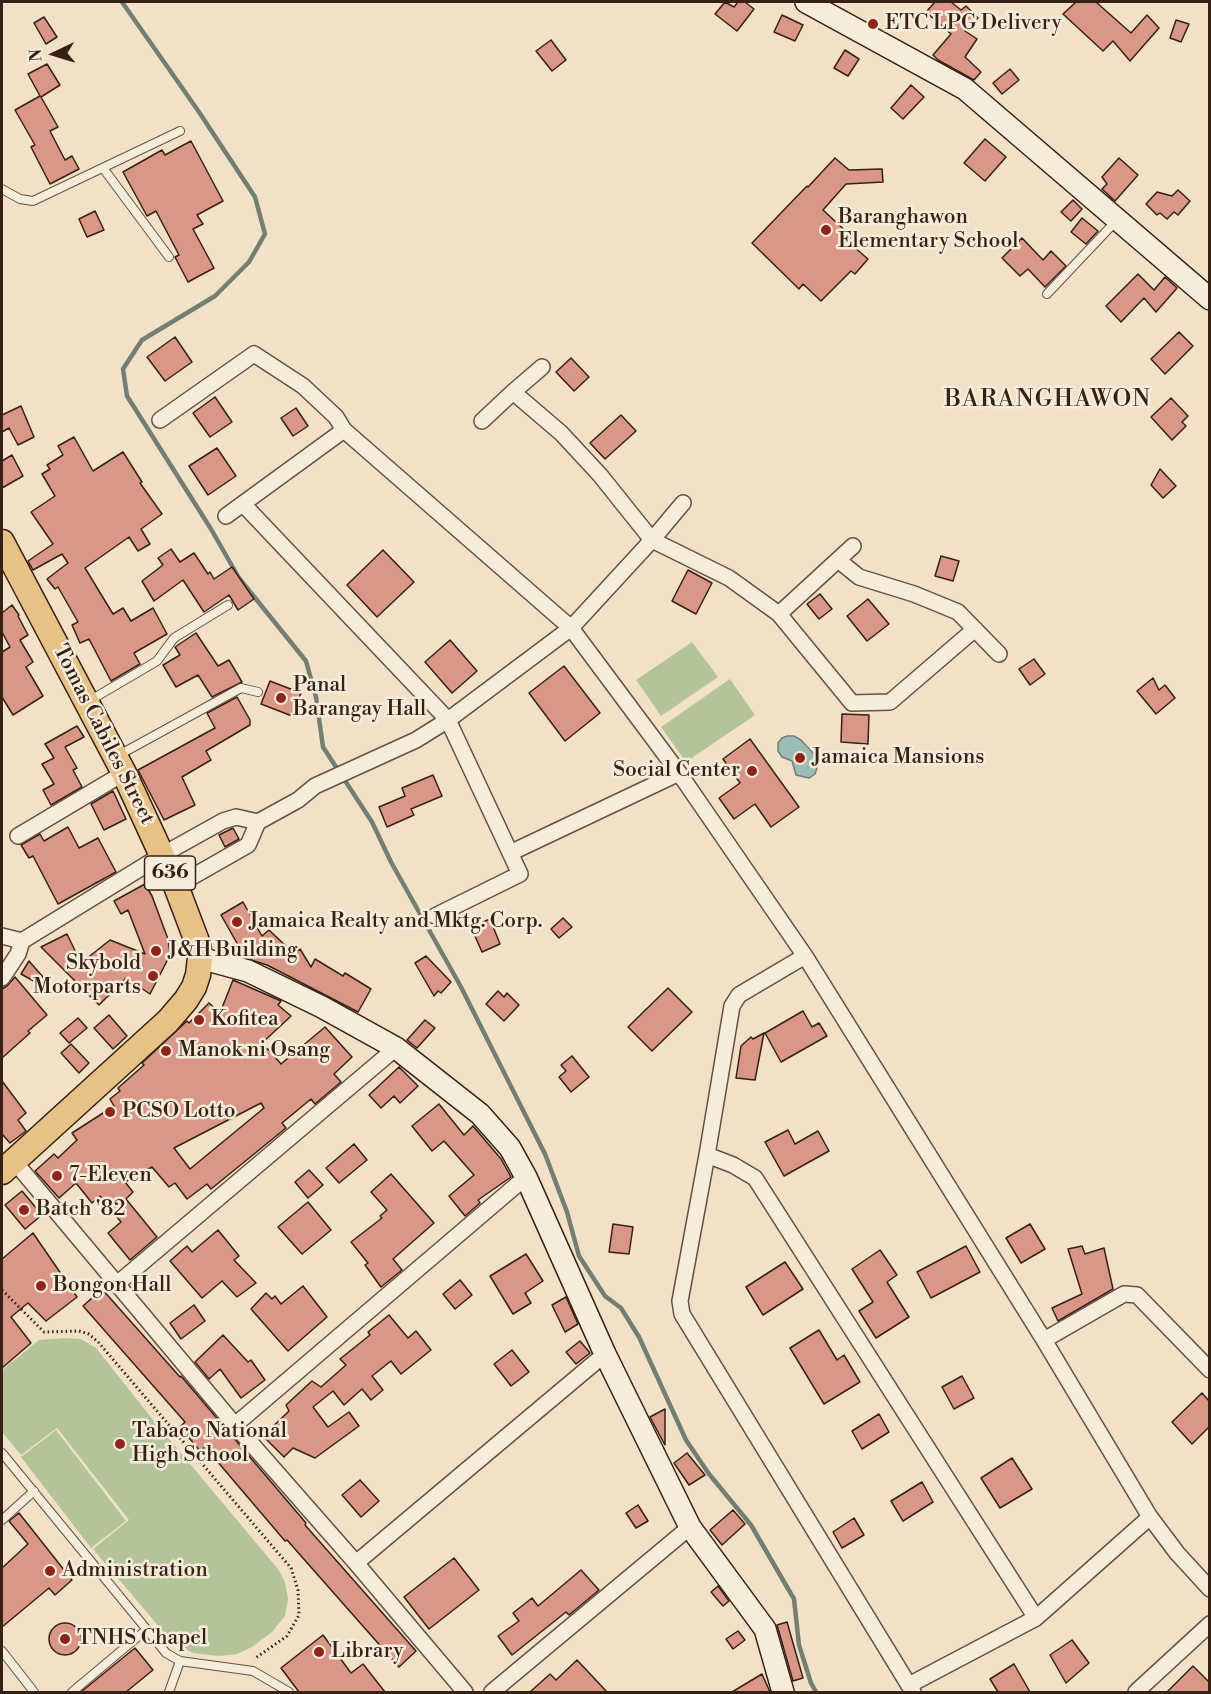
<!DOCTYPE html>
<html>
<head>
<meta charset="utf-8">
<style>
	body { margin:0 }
	#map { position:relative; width:1211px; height:1694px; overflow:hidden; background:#f1e2c7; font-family:"Libre Bodoni",serif }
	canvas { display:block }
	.frame { position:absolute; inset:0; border:3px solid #372014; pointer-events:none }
	.north { position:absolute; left:24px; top:24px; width:60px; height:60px; -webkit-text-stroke:4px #f6ecdb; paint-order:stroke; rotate:266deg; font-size:16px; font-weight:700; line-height:24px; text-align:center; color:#372014 }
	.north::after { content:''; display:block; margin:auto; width:21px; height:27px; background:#372014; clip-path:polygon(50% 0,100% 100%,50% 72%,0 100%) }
</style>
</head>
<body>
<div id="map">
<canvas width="1211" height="1694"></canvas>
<div class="frame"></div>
<div class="north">N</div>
</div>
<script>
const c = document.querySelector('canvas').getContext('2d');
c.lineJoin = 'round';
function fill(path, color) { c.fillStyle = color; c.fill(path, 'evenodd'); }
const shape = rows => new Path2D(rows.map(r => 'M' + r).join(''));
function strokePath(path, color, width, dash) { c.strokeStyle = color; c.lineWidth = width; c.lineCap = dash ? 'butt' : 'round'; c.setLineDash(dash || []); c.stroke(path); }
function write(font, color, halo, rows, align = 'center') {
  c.font = font + ' "Libre Bodoni",serif'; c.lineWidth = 5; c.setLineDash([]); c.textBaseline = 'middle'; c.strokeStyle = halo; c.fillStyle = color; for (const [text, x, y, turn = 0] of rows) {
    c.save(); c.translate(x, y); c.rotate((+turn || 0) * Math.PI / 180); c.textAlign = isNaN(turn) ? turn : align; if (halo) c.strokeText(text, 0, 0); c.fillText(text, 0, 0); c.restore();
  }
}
fill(shape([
	[692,642,718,677,661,716,636,680],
	[730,679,755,715,686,762,661,727],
	[64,1338,81,1339,96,1348,150,1416,278,1569,285,1582,288,1599,285,1616,272,1632,252,1647,237,1654,219,1656,193,1653,172,1642,93,1549,129,1520,57,1428,21,1455,2,1432,2,1370,39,1340],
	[56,1430,126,1521,91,1548,21,1457]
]), '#b4c499');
const water = shape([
	[787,736,794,736,801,740,813,753,817,768,815,774,809,778,796,775,792,761,782,757,778,751,778,743,782,738,787,736]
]);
fill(water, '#9bbdb6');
strokePath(water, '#737e75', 1.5);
strokePath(shape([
	[122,2,199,112,255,197,265,234,249,262,215,296,142,340,123,369,127,396,211,529,239,578,306,661,316,697,323,747,372,822,391,862,461,987,545,1154,567,1212,579,1256,605,1296,621,1308,639,1337,686,1440,709,1474,751,1525,794,1599,799,1645,811,1683,816,1692]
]), '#737e75', 4.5);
const building = shape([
	[725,2,734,7,738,2,745,2,754,9,737,31,715,14,725,2],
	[935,2,951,2,961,10,966,6,978,18,965,31,977,39,965,57,981,72,974,80,938,60,933,55,951,34,926,12,935,2],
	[1076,2,1096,2,1131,33,1147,15,1159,28,1130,61,1113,41,1103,51,1063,14,1076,2],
	[782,15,803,25,795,41,774,32,782,15],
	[44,17,57,37,46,44,34,23,44,17],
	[1176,20,1189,24,1181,42,1170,38,1176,20],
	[551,40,566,60,552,71,536,51,551,40],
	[845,50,859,59,848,76,834,68,845,50],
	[47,64,60,85,41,97,58,127,50,131,65,160,72,156,79,169,50,184,31,147,35,145,15,110,40,96,28,74,47,64],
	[1010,69,1019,80,1002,94,993,83,1010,69],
	[911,85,924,97,903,119,891,108,911,85],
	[985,139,1006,157,985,181,964,163,985,139],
	[191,141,223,201,197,215,203,224,193,229,214,268,188,282,175,257,179,255,156,211,147,216,123,172,162,150,165,155,191,141],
	[835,158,849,170,882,169,883,182,846,184,823,210,851,236,847,241,868,259,855,274,851,271,821,301,803,284,799,289,752,243,807,186,808,187,835,158],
	[1119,158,1138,175,1115,201,1102,189,1107,184,1102,177,1119,158],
	[1178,190,1190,201,1178,215,1174,212,1167,219,1160,213,1157,215,1146,204,1157,192,1172,196,1178,190],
	[1073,200,1082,209,1071,221,1061,212,1073,200],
	[95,211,104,230,87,237,79,219,95,211],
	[1082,218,1098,231,1086,244,1071,232,1082,218],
	[1022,238,1043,260,1051,251,1066,266,1045,287,1028,269,1020,276,1002,258,1022,238],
	[1138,274,1154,290,1165,277,1177,288,1156,312,1144,298,1121,322,1106,306,1138,274],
	[1179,332,1193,346,1165,374,1151,359,1179,332],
	[175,337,192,362,165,381,147,357,175,337],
	[571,358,589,377,574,391,556,372,571,358],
	[215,397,232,422,210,437,193,413,215,397],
	[1171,398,1188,416,1182,422,1186,426,1172,440,1151,417,1171,398],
	[21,406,34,437,18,445,9,428,2,432,2,415,21,406],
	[296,408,308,426,293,436,281,418,296,408],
	[621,415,636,431,605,459,590,443,621,415],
	[74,437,93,471,123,452,142,482,140,483,162,514,141,529,150,544,138,551,129,537,85,568,113,614,123,608,131,621,153,608,167,634,134,653,140,664,111,681,89,639,80,643,72,625,78,622,58,587,55,589,47,579,68,563,62,554,33,570,28,561,53,544,31,512,55,496,42,474,50,469,47,465,63,455,58,446,74,437],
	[217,448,236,476,208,495,189,466,217,448],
	[12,455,23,476,2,488,2,461,12,455],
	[1160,469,1176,486,1163,498,1151,485,1160,469],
	[171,549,180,562,194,553,208,574,210,572,214,579,232,567,254,599,238,610,229,595,204,612,183,580,154,601,142,581,163,565,158,558,171,549],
	[383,550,414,582,377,617,347,585,383,550],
	[941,556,959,561,953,581,935,576,941,556],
	[688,570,712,583,696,614,672,601,688,570],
	[820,594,832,609,819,619,807,604,820,594],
	[868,599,889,624,867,641,847,616,868,599],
	[12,605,19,615,18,616,28,635,20,640,33,662,26,667,43,696,13,715,2,697,2,652,10,647,2,632,2,613,12,605],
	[196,633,218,666,229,660,242,682,212,697,198,675,176,687,163,665,180,655,175,647,196,633],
	[450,640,477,671,452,693,425,662,450,640],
	[1034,659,1045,674,1030,685,1019,669,1034,659],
	[564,666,600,713,565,741,529,693,564,666],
	[1153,678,1159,690,1165,685,1175,698,1156,714,1137,691,1153,678],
	[270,681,301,693,292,716,261,704,270,681],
	[237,697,250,720,250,725,206,751,211,760,182,777,195,805,164,820,138,770,215,728,207,713,237,697],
	[842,714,869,715,868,744,841,742,842,714],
	[77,726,84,737,65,747,77,768,73,770,82,787,51,805,43,790,54,784,42,764,54,758,45,744,77,726],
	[750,739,799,807,771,827,755,804,734,819,719,798,740,783,723,759,750,739],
	[433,775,442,796,411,809,414,815,387,827,379,807,405,796,402,788,433,775],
	[113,791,126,819,104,830,91,804,113,791],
	[68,827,79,848,98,838,116,872,58,904,33,856,29,858,21,845,40,834,44,841,68,827],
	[233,828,239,839,225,847,219,835,233,828],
	[145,884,152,896,168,939,170,953,168,959,150,994,126,978,99,1005,41,947,67,934,81,963,110,940,145,954,128,910,121,914,114,901,145,884],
	[243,902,262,936,269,930,287,947,291,954,300,949,311,967,315,959,343,976,345,973,371,989,358,1012,267,965,229,953,238,945,221,915,243,902],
	[563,918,572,927,559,938,551,929,563,918],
	[490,919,500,944,482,952,471,927,490,919],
	[426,956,451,982,441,993,438,991,434,996,415,963,426,956],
	[29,961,56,992,55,993,21,974,29,961],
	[15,977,47,1015,28,1031,30,1033,2,1058,2,989,7,986,15,977],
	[233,980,281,1001,278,1005,291,1016,260,1045,269,1050,281,1064,325,1027,352,1057,334,1074,341,1082,315,1104,311,1099,282,1123,286,1128,211,1189,207,1184,187,1199,175,1183,169,1187,152,1167,125,1182,133,1192,126,1199,157,1237,130,1260,108,1233,121,1222,100,1196,92,1203,76,1183,59,1198,35,1171,54,1154,58,1158,77,1140,72,1133,114,1106,110,1099,120,1091,118,1088,144,1065,142,1063,187,1021,189,1023,209,1003,220,1013,233,980],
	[261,1103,264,1108,190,1169,174,1148,261,1103],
	[668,988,692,1012,652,1051,628,1027,668,988],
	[498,991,504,997,507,993,519,1005,504,1021,486,1004,498,991],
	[803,1011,812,1027,819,1023,827,1036,781,1062,765,1033,803,1011],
	[109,1015,127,1036,113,1049,94,1028,109,1015],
	[78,1018,87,1028,69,1043,60,1033,78,1018],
	[425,1020,435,1028,417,1048,407,1040,425,1020],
	[764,1033,755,1080,736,1078,741,1046,751,1037,753,1039,764,1033],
	[71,1044,89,1063,79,1073,61,1053,71,1044],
	[572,1056,589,1077,571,1092,559,1077,566,1071,561,1065,572,1056],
	[399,1067,418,1086,400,1103,394,1096,381,1108,369,1095,399,1067],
	[2,1081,26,1113,18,1120,26,1131,10,1143,2,1134,2,1081],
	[439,1104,464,1135,473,1126,501,1159,511,1177,478,1200,480,1203,465,1216,449,1196,474,1175,444,1141,432,1151,412,1126,439,1104],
	[788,1130,795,1144,818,1131,829,1151,784,1176,765,1142,788,1130],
	[354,1144,367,1160,339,1183,326,1168,354,1144],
	[309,1170,323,1185,308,1198,295,1182,309,1170],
	[391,1174,434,1223,393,1259,402,1270,381,1287,365,1265,368,1263,351,1242,382,1218,380,1216,387,1210,371,1192,391,1174],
	[22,1191,42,1215,25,1229,5,1205,22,1191],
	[308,1202,331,1230,302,1254,278,1227,308,1202],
	[613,1224,633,1227,629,1254,609,1252,613,1224],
	[1030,1224,1045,1249,1021,1263,1006,1238,1030,1224],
	[218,1230,239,1256,234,1260,256,1283,237,1297,222,1281,202,1298,170,1261,187,1246,192,1252,218,1230],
	[33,1233,77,1297,46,1321,28,1303,11,1317,31,1343,2,1368,2,1259,33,1233],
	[966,1246,980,1272,931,1298,917,1272,966,1246],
	[1082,1246,1085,1254,1104,1248,1113,1289,1058,1321,1052,1308,1082,1294,1068,1249,1082,1246],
	[880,1250,897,1275,887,1282,909,1317,876,1338,859,1311,873,1302,852,1269,880,1250],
	[526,1254,543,1281,525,1293,531,1303,513,1314,490,1276,526,1254],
	[785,1262,803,1289,763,1315,746,1287,785,1262],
	[460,1280,472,1295,455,1309,443,1294,460,1280],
	[303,1286,327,1317,288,1351,251,1309,266,1293,272,1299,275,1296,281,1304,303,1286],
	[102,1289,180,1377,181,1376,306,1523,305,1525,416,1651,399,1667,287,1540,285,1541,205,1447,200,1451,180,1427,185,1422,83,1306,102,1289],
	[566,1297,578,1324,565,1332,552,1305,566,1297],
	[194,1305,205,1321,181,1339,170,1323,194,1305],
	[389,1315,408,1338,416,1331,431,1350,401,1374,391,1361,372,1376,383,1390,371,1400,362,1389,344,1405,333,1391,313,1407,328,1427,349,1412,359,1426,315,1458,293,1448,284,1457,263,1436,289,1411,286,1405,312,1381,321,1387,346,1365,340,1359,370,1335,368,1332,389,1315],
	[819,1330,837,1360,844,1355,860,1382,824,1404,790,1348,819,1330],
	[223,1335,248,1362,251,1360,265,1380,241,1398,220,1369,209,1379,195,1362,223,1335],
	[580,1341,590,1353,576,1364,566,1352,580,1341],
	[512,1350,529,1372,511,1386,494,1364,512,1350],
	[962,1376,974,1398,954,1409,942,1387,962,1376],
	[1202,1393,1209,1401,1209,1427,1192,1444,1172,1422,1202,1393],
	[665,1409,665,1445,650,1417,665,1409],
	[879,1414,889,1432,862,1449,852,1431,879,1414],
	[687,1453,705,1475,689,1485,674,1463,687,1453],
	[1012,1458,1032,1489,1000,1508,981,1478,1012,1458],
	[360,1480,379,1501,361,1517,342,1495,360,1480],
	[922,1482,933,1502,903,1521,891,1501,922,1482],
	[638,1505,648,1521,636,1528,626,1513,638,1505],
	[733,1510,745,1524,722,1545,710,1530,733,1510],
	[19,1513,72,1580,55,1595,49,1588,2,1627,2,1568,28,1544,9,1521,19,1513],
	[854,1518,864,1535,842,1548,833,1532,854,1518],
	[454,1558,479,1590,429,1629,404,1597,454,1558],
	[581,1570,599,1590,569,1615,566,1612,512,1655,498,1636,519,1621,513,1613,532,1598,538,1606,581,1570],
	[718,1586,729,1601,723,1606,711,1592,718,1586],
	[787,1622,803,1678,793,1681,777,1625,787,1622],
	'49 1639a16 16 0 1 1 32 0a16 16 0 1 1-32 0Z',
	[738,1631,745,1640,733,1649,726,1639,738,1631],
	[323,1635,351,1673,363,1664,385,1692,299,1692,281,1668,323,1635],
	[1072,1640,1089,1663,1066,1683,1050,1655,1072,1640],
	[135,1648,153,1670,126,1692,81,1692,135,1648],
	[577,1660,607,1692,530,1692,550,1674,556,1680,577,1660],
	[1014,1664,1030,1692,998,1692,990,1679,1014,1664],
	[1193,1666,1209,1682,1209,1692,1167,1692,1193,1666],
	[762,1674,770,1692,732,1692,762,1674]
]);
fill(building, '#da9787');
strokePath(building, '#372014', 1.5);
const lane = shape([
	[103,168,169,257],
	[2,189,20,199,33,201,180,131],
	[1047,294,1116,221],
	[89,701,157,661,174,638,228,605],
	[119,755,241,688,258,692],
	[2,1453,166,1653,180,1661,253,1671,289,1692],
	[2,1520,34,1491],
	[2,1651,34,1692],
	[72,1692,146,1630],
	[169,1692,180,1661]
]);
const street = shape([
	[160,420,254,354,303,386,336,417,344,430,571,628,679,773,805,956,1044,1340,1150,1517,1177,1553,1210,1589],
	[482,421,513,392],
	[683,503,652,540,729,578,779,614,853,546],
	[243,504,448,720,520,874,435,916],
	[226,516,344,430],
	[838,560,859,577,914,594,958,612,999,654],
	[779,614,852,703,890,702,975,629],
	[18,836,124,773],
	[510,853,679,773],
	[176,886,248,845,258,822,298,800,315,786,416,740,448,720,571,628,652,540,600,475,561,433,513,392,542,367],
	[2,936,22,941],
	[805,956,739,995,732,1006,707,1155,680,1301,682,1314,913,1692],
	[2,978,18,954,22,941,162,855,223,821,236,817,258,822],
	[707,1155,733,1165,755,1178,1036,1618],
	[14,1161,235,1425,356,1563,465,1692],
	[117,1284,396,1048],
	[1044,1340,1124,1294,1137,1295,1210,1370],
	[235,1425,526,1177],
	[356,1563,605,1354],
	[909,1685,1036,1618,1150,1517],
	[492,1692,690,1527],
	[1136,1692,1210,1624]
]);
const secondary = shape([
	[806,2,965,89,1210,299],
	[200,958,248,971,322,1007,396,1048,480,1114,510,1148,526,1177,605,1354,690,1527,765,1629,783,1692]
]);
const primary = shape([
	[2,542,124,773,176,886,198,944,200,958,198,975,194,987,186,1000,168,1021,2,1172]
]);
strokePath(lane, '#665041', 10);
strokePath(street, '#665041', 18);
strokePath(secondary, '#372014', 24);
strokePath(primary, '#372014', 27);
strokePath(shape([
	[2,1290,44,1332,79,1331,89,1334,99,1343,291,1568,298,1590,299,1615,287,1636,254,1659]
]), '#372014', 3, [1.5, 3]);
strokePath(lane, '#f6ecdb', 8);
strokePath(street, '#f6ecdb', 15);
strokePath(secondary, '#f6ecdb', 21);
strokePath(primary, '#e8c184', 24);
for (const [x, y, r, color] of [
	[873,24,6,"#8f2418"],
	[826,230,6,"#8f2418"],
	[281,698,6,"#8f2418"],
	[800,758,6,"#8f2418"],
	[752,771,6,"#8f2418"],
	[237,922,6,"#8f2418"],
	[156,951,6,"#8f2418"],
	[153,976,6,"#8f2418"],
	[199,1020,6,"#8f2418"],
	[166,1051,6,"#8f2418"],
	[110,1112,6,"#8f2418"],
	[57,1176,6,"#8f2418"],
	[24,1210,6,"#8f2418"],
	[41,1286,6,"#8f2418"],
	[120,1444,6,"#8f2418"],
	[50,1571,6,"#8f2418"],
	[65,1639,6,"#8f2418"],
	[319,1652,6,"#8f2418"]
]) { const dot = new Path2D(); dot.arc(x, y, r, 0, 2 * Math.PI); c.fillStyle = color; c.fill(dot); strokePath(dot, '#f6ecdb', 2); }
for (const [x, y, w] of [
	[170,873,51]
]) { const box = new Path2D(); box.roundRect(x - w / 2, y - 17, w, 34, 4.5); c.fillStyle = '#f6ecdb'; c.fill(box); strokePath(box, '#372014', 1.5); }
write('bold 20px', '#372014', null, [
	["636",170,873]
]);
write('21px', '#372014', '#f6ecdb', [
	["ETC LPG Delivery",885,24],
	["Baranghawon",838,218],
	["Elementary School",838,242],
	["Panal",293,686],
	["Barangay Hall",293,710],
	["Jamaica Mansions",812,758],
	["Social Center",740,771,"right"],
	["Jamaica Realty and Mktg. Corp.",249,922],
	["J&H Building",168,951],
	["Skybold",141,964,"right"],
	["Motorparts",141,988,"right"],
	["Kofitea",211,1020],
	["Manok ni Osang",178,1051],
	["PCSO Lotto",122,1112],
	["7-Eleven",69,1176],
	["Batch '82",36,1210],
	["Bongon Hall",53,1286],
	["Tabaco National",132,1432],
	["High School",132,1456],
	["Administration",62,1571],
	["TNHS Chapel",77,1639],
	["Library",331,1652]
], 'left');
write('21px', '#372014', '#f6ecdb', [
	["Tomas Cabiles Street",103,735,63]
]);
c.letterSpacing = '1.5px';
write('24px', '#372014', '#f6ecdb', [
	["BARANGHAWON",1048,400]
]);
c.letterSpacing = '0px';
</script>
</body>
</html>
